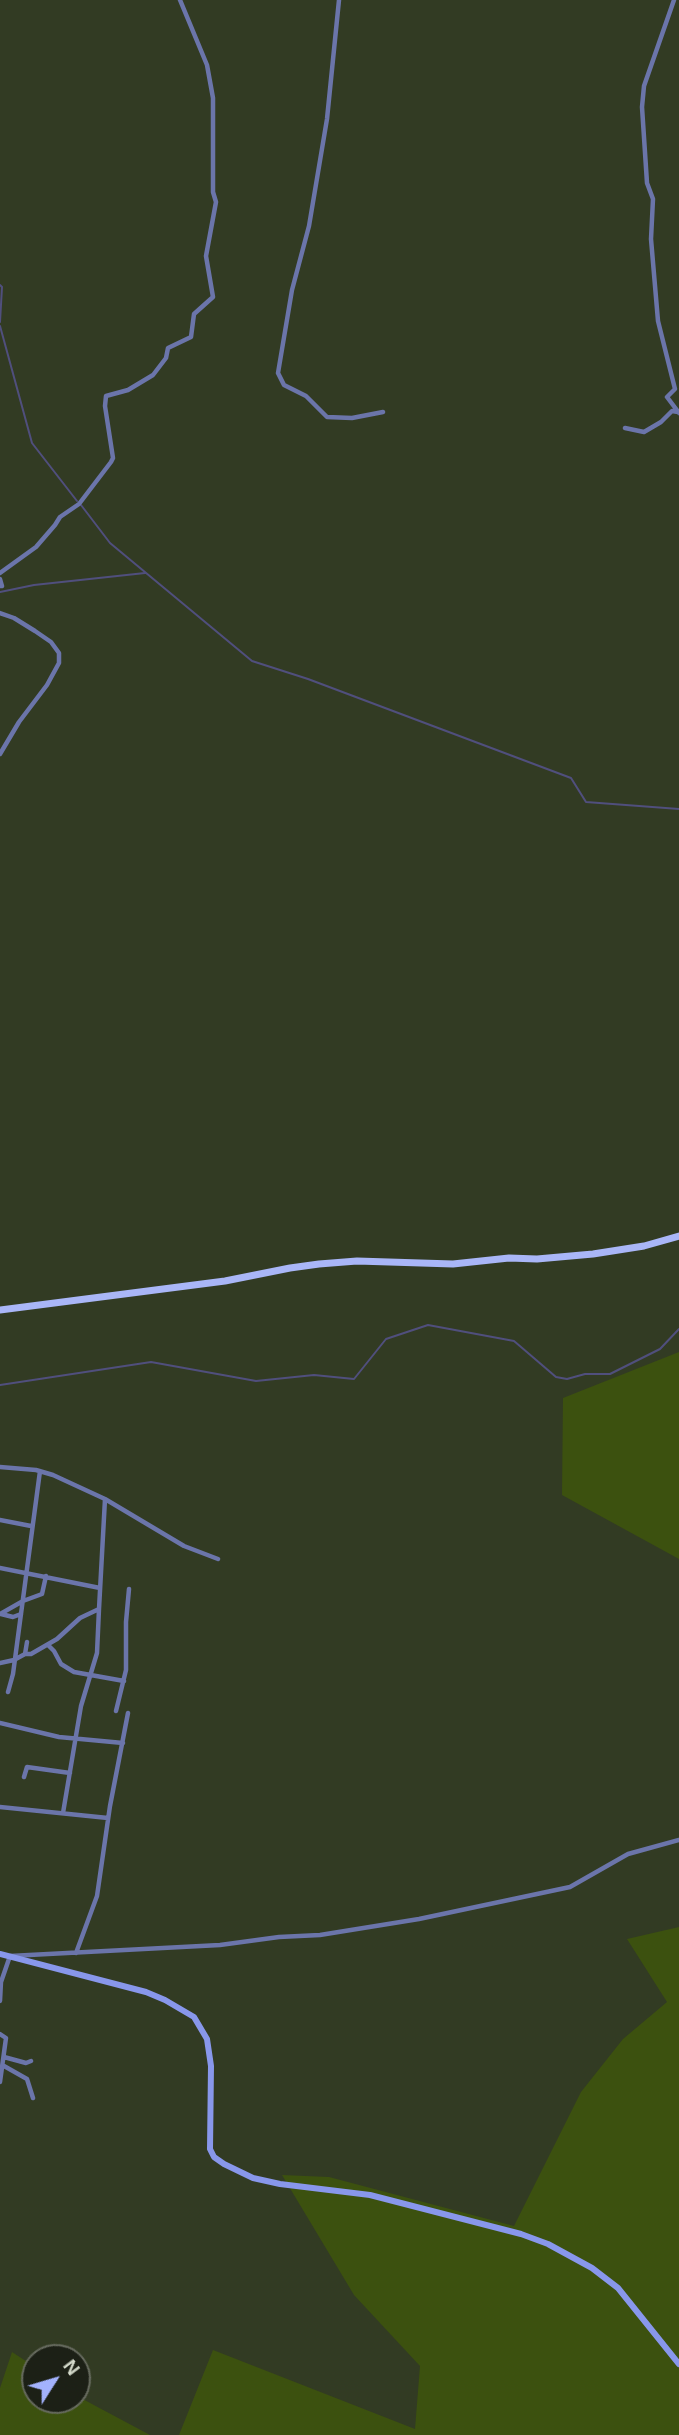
<!DOCTYPE html>
<html>
<head>
<meta charset="utf-8">
<style>
	body { margin:0 }
	#map { position:relative; width:679px; height:2435px; overflow:hidden; background:#323b23; font-family:Helvetica,sans-serif }
	canvas { display:block }
	.north { position:absolute; left:21px; top:2344px; width:70px; height:70px; box-sizing:border-box; background:#1c2016; border:2px solid #666a5e; border-radius:50%; rotate:53deg; font-size:19px; font-weight:700; line-height:28px; text-align:center; color:#d4dacb }
	.north::after { content:''; display:block; margin:auto; width:24px; height:32px; background:#a3b2fd; clip-path:polygon(50% 0,100% 100%,50% 72%,0 100%) }
</style>
</head>
<body>
<div id="map">
<canvas width="679" height="2435"></canvas>
<div class="north">N</div>
</div>
<script>
const c = document.querySelector('canvas').getContext('2d');
c.lineJoin = 'round';
function fill(path, color) { c.fillStyle = color; c.fill(path, 'evenodd'); }
const shape = rows => new Path2D(rows.map(r => 'M' + r).join(''));
function strokePath(path, color, width, dash) { c.strokeStyle = color; c.lineWidth = width; c.lineCap = dash ? 'butt' : 'round'; c.setLineDash(dash || []); c.stroke(path); }
fill(shape([
	[679,1352,679,1559,562,1495,563,1398],
	[679,1927,679,2435,179,2435,213,2350,415,2429,420,2366,354,2295,282,2175,329,2177,514,2226,581,2092,623,2039,667,2002,627,1939],
	[12,2352,35,2367,35,2400,77,2400,77,2396,150,2435,0,2435,0,2388]
]), '#3c510f');
strokePath(shape([
	[0,285,2,287,0,322],
	[0,326,32,443,77,501],
	[81,505,110,543,252,661,308,679,571,778,586,802,679,809],
	[0,592,34,585,145,573],
	[0,1385,151,1362,256,1381,314,1375,354,1379,386,1339,428,1325,514,1341,556,1377,567,1379,585,1374,610,1374,660,1349,679,1329]
]), '#504f7d', 2);
strokePath(shape([
	[339,0,327,119,309,226,292,290,278,373,284,385,306,396,327,417,352,418,383,412],
	[674,0,644,86,642,107,647,183,653,199,651,239,658,321,675,389,667,397,679,413],
	[625,428,644,432,661,422,672,411,678,412],
	[0,573,36,547,55,525,60,517,79,504,111,462,113,458,105,406,106,396,128,390,153,375,166,358,168,348,191,337,194,314,213,297,206,256,216,202,213,192,213,98,207,65,180,0],
	[0,579,2,586,0,586],
	[0,613,14,618,35,631,51,642,59,653,59,663,47,685,19,722,0,754],
	[0,1467,36,1470,53,1475,105,1499,184,1546,218,1559],
	[0,1520,31,1526],
	[0,1568,100,1588],
	[0,1614,23,1601,42,1594,46,1576],
	[1,1614,13,1617,21,1614],
	[48,1645,54,1651,61,1664,74,1672,124,1681],
	[25,1654,31,1654,57,1639,80,1618,99,1609,105,1499],
	[0,1663,14,1660,25,1654,27,1642],
	[8,1692,13,1674,40,1471],
	[116,1711,126,1670,126,1622,129,1589],
	[0,1723,59,1737,123,1743],
	[24,1777,27,1767,70,1773],
	[0,1807,108,1818],
	[63,1813,81,1706,97,1653,99,1609],
	[76,1953,97,1896,110,1806,128,1713],
	[0,2001,1,1982,10,1956,220,1945,279,1937,320,1935,419,1919,570,1887,628,1854,679,1840],
	[0,2034,6,2038,0,2082],
	[4,2057,26,2063,31,2061],
	[4,2066,27,2079,33,2098]
]), '#6b75aa', 4.5);
strokePath(shape([
	[0,1954,146,1992,165,2000,194,2017,207,2039,211,2066,210,2149,214,2157,224,2164,253,2178,280,2184,370,2195,521,2234,548,2244,592,2268,618,2288,679,2364]
]), '#8897eb', 6);
strokePath(shape([
	[0,1310,225,1281,290,1268,319,1264,357,1261,453,1264,509,1258,537,1259,593,1254,644,1246,679,1236]
]), '#a9b6f7', 7);
</script>
</body>
</html>
